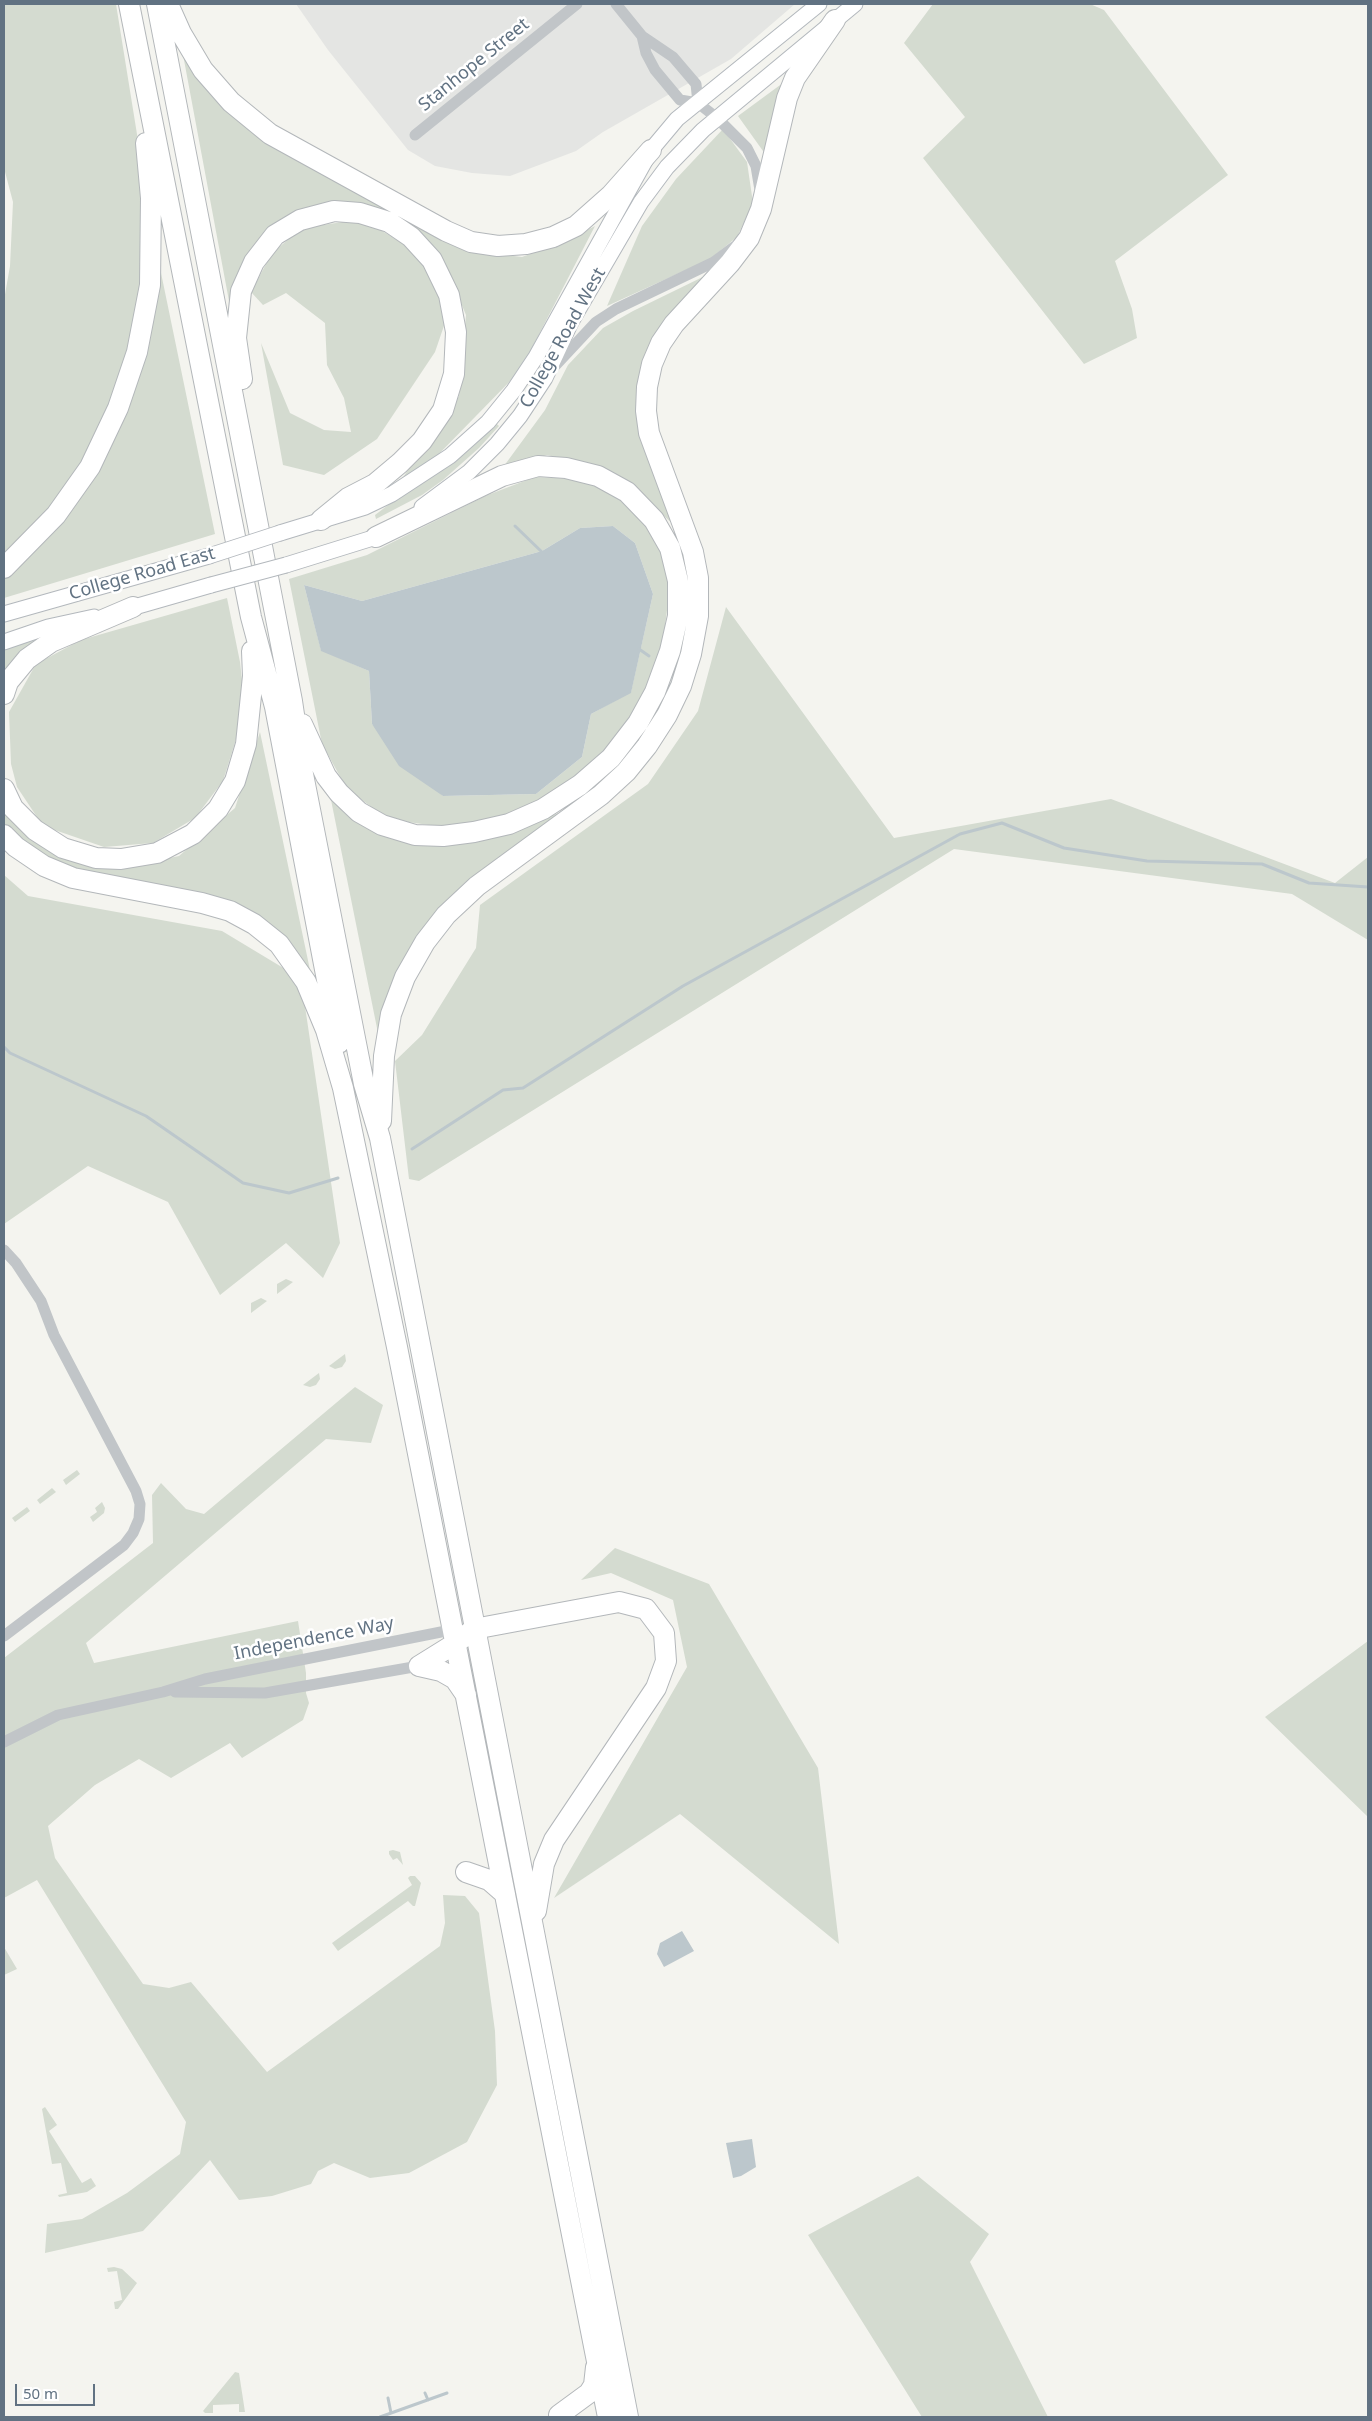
<!DOCTYPE html>
<html>
<head>
<meta charset="utf-8">
<style>
	body { margin:0 }
	#map { position:relative; width:1372px; height:2421px; overflow:hidden; background:#f4f4ef; font-family:"Noto Sans",sans-serif }
	canvas { display:block }
	.frame { position:absolute; inset:0; border:5px solid #617282; pointer-events:none }
	.scale { position:absolute; left:15px; top:2384px; width:80px; height:22px; box-sizing:border-box; border:2px solid #617282; border-top:0; padding-left:6px; font-size:15px; line-height:18px; white-space:nowrap; color:#617282; -webkit-text-stroke:4px #fff; paint-order:stroke }
</style>
</head>
<body>
<div id="map">
<canvas width="1372" height="2421"></canvas>
<div class="frame"></div>
<div class="scale">50 m</div>
</div>
<script>
const c = document.querySelector('canvas').getContext('2d');
c.lineJoin = 'round';
function fill(path, color) { c.fillStyle = color; c.fill(path, 'evenodd'); }
const shape = rows => new Path2D(rows.map(r => 'M' + r).join(''));
function strokePath(path, color, width, dash) { c.strokeStyle = color; c.lineWidth = width; c.lineCap = dash ? 'butt' : 'round'; c.setLineDash(dash || []); c.stroke(path); }
function write(font, color, halo, rows, align = 'center') {
  c.font = font + ' "Noto Sans",sans-serif'; c.lineWidth = 5; c.setLineDash([]); c.textBaseline = 'middle'; c.strokeStyle = halo; c.fillStyle = color; for (const [text, x, y, turn = 0] of rows) {
    c.save(); c.translate(x, y); c.rotate((+turn || 0) * Math.PI / 180); c.textAlign = isNaN(turn) ? turn : align; if (halo) c.strokeText(text, 0, 0); c.fillText(text, 0, 0); c.restore();
  }
}
fill(shape([
	[296,4,795,4,731,59,603,132,576,151,510,176,472,173,435,166,408,150,328,50]
]), '#e4e5e3');
fill(shape([
	[4,4,116,4,141,159,145,249,140,295,124,371,83,462,29,538,4,556,4,300,10,266,13,202,4,168],
	[933,4,1090,4,1104,10,1228,175,1115,261,1132,309,1137,338,1084,364,923,158,965,117,904,43],
	[181,44,221,102,467,250,522,257,570,239,595,226,520,371,431,462,399,483,459,396,466,315,446,267,356,205,260,244,229,301],
	[791,77,768,158,738,116],
	[723,129,747,162,753,203,737,237,710,259,607,306,642,226,676,179],
	[363,219,421,255,447,317,435,352,377,439,324,475,283,465,261,343,290,413,324,430,351,432,344,398,327,365,325,323,286,293,263,305,251,292,272,253,302,228],
	[160,268,215,534,4,598,4,575,89,482,142,357],
	[717,270,639,387,675,526,652,505,608,470,547,455,501,470,545,410,568,365,603,328,633,311],
	[496,423,499,426,479,448,443,480,422,495,376,519,375,515],
	[535,477,578,479,609,488,645,516,672,569,660,668,610,754,540,807,449,828,388,819,347,789,322,744,289,579,367,555,485,496],
	[613,526,635,543,653,594,631,692,591,714,582,757,536,794,443,796,372,724,369,671,321,650,304,585,362,601,542,551,580,528],
	[227,598,240,662,243,689,241,723,223,781,195,818,153,843,104,847,43,826,17,787,11,764,9,712,36,664,81,640],
	[726,607,894,838,1111,799,1335,883,1368,857,1368,940,1292,894,954,849,419,1181,409,1179,395,1061,422,1035,476,948,480,905,648,784,698,711],
	[38,639,38,640,4,676,4,650],
	[260,732,310,970,282,939,48,860,22,842,4,823,4,807,16,823,126,867,179,856,235,808],
	[328,785,363,819,499,835,580,805,452,901,380,1043],
	[4,875,28,896,222,931,285,969,302,986,340,1243,323,1278,286,1243,220,1295,168,1202,88,1166,4,1224],
	[286,1279,293,1282,277,1294,277,1284],
	[261,1298,267,1301,251,1313,251,1303],
	[345,1354,346,1361,342,1367,335,1369,329,1366],
	[319,1373,320,1379,316,1385,310,1387,303,1385],
	[355,1387,383,1405,371,1443,326,1439,86,1643,94,1663,298,1621,306,1673,306,1693,309,1703,303,1720,242,1758,230,1743,171,1778,139,1759,95,1785,48,1826,55,1858,143,1984,169,1988,191,1982,267,2072,440,1946,445,1923,443,1895,465,1896,479,1913,495,2031,497,2085,467,2142,409,2173,370,2178,334,2163,318,2171,311,2184,272,2196,239,2200,210,2160,143,2231,45,2253,47,2224,82,2219,127,2193,180,2154,186,2122,37,1880,4,1898,4,1658,153,1543,152,1495,161,1483,186,1509,204,1514],
	[77,1470,80,1474,66,1485,63,1480],
	[52,1488,56,1492,40,1504,37,1500],
	[102,1502,105,1508,104,1513,93,1522,90,1517,97,1512,95,1508],
	[27,1507,30,1511,15,1522,12,1518],
	[615,1548,709,1584,818,1768,839,1944,680,1814,554,1898,687,1667,673,1600,611,1573,581,1580],
	[1368,1641,1368,1817,1265,1717],
	[393,1850,400,1852,403,1865,397,1858,393,1860,389,1854,389,1851],
	[410,1876,415,1876,421,1883,415,1906,413,1906,408,1901,338,1951,332,1943,412,1885,408,1878],
	[4,1947,17,1969,4,1975],
	[45,2107,57,2125,49,2131,82,2183,91,2178,96,2186,87,2192,59,2197,58,2195,67,2193,61,2163,52,2164,42,2109],
	[918,2176,989,2234,970,2262,1048,2417,922,2417,808,2235],
	[114,2267,122,2269,137,2283,118,2309,115,2309,114,2302,122,2300,117,2271,108,2272,107,2268],
	[235,2372,239,2373,245,2412,239,2412,239,2404,213,2405,213,2413,205,2413,203,2411]
]), '#d4dbd0');
fill(shape([
	[613,526,635,543,653,594,631,693,591,714,582,757,536,794,443,796,399,766,372,724,369,671,321,651,304,585,362,601,542,551,580,528],
	[682,1931,694,1951,664,1967,657,1954,660,1943],
	[752,2139,756,2167,741,2176,733,2178,726,2143]
]), '#bcc7cc');
strokePath(shape([
	[515,526,544,554],
	[639,649,649,656],
	[4,1047,10,1053,146,1116,243,1183,289,1193,338,1178],
	[412,1149,503,1090,523,1088,683,986,960,834,1002,823,1064,848,1147,861,1262,864,1309,883,1368,887],
	[425,2393,428,2400],
	[388,2398,391,2413],
	[380,2417,447,2393]
]), '#bcc7cc', 3);
const secondary = shape([
	[422,507,469,472,497,444,520,416,545,378,571,322,641,202,667,167,703,130,855,4],
	[280,533,365,507,392,494,450,456,488,422,514,390,536,357,651,150,677,119,819,4],
	[286,565,376,537,384,532],
	[124,610,211,585],
	[4,614,209,556],
	[4,642,48,627,94,617]
]);
const highway = shape([
	[129,4,251,617,275,707,339,1043],
	[157,4,292,701,302,769,364,1084,380,1138,628,2417],
	[168,4,181,33,203,70,231,102,270,134,446,231,471,242,498,246,526,244,553,237,576,226,611,195,651,150],
	[242,379,236,338,241,291,254,262,275,235,300,220,334,211,360,213,389,222,411,237,432,260,449,295,456,332,454,374,443,410,422,441,400,463,375,484,348,498,321,520],
	[4,568,56,515,90,467,118,408,137,352,150,285,151,198,146,143],
	[4,694,8,682,27,659,51,642,133,607],
	[302,724,326,776,339,793,359,812,382,825,415,835,443,836,474,832,509,824,543,809,580,785,611,758,638,723,655,692,670,651,678,616,678,581,670,548,654,520,627,492,598,476,566,468,538,466,502,476,376,537],
	[4,789,13,808,35,830,63,848,96,858,121,859,157,853,193,834,218,809,235,781,246,744,253,676,252,651],
	[4,835,16,847,44,866,73,878,202,903,230,911,254,924,279,944,306,982,326,1030,343,1088,397,1347,608,2417],
	[381,1121,384,1056,391,1014,405,977,425,942,446,915,477,886,601,795,626,772,647,746,667,715,681,686,691,654,698,616,698,578,693,552,649,433,646,411,647,387,652,364,661,343,674,324,730,263,749,238,761,209,787,98,795,78,835,20],
	[419,1666,456,1643,474,1629,619,1602,646,1609,664,1633,666,1661,656,1688,554,1840,544,1864,536,1911],
	[419,1666,441,1671,455,1679,466,1695],
	[466,1872,489,1880,505,1894],
	[559,2415,589,2393,594,2385,596,2367]
]);
strokePath(secondary, '#b3b8bd', 17);
strokePath(highway, '#b3b7ba', 22);
strokePath(shape([
	[616,4,642,36,673,57,696,84,698,103],
	[642,36,646,53,655,70,680,100,698,103,717,118,747,148,756,166,760,190],
	[415,135,577,4],
	[554,367,596,322,616,309,714,262,734,247],
	[4,1250,16,1263,41,1301,54,1335,136,1491,140,1504,139,1519,133,1533,124,1545,4,1636],
	[175,1692,265,1693,419,1666],
	[4,1742,58,1715,163,1692,205,1679,456,1629]
]), '#c1c5c8', 11);
strokePath(secondary, '#fff', 15);
strokePath(highway, '#fff', 20);
const secondaryBridge = shape([
	[209,556,280,533],
	[211,585,286,565]
]);
strokePath(secondaryBridge, '#b3b8bd', 17, []);
strokePath(secondaryBridge, '#fff', 15);
write('18px', '#617282', '#fff', [
	["Stanhope Street",474,65,-39],
	["College Road West",563,338,-61],
	["College Road East",142,574,-16],
	["Independence Way",314,1639,-11]
]);
</script>
</body>
</html>
